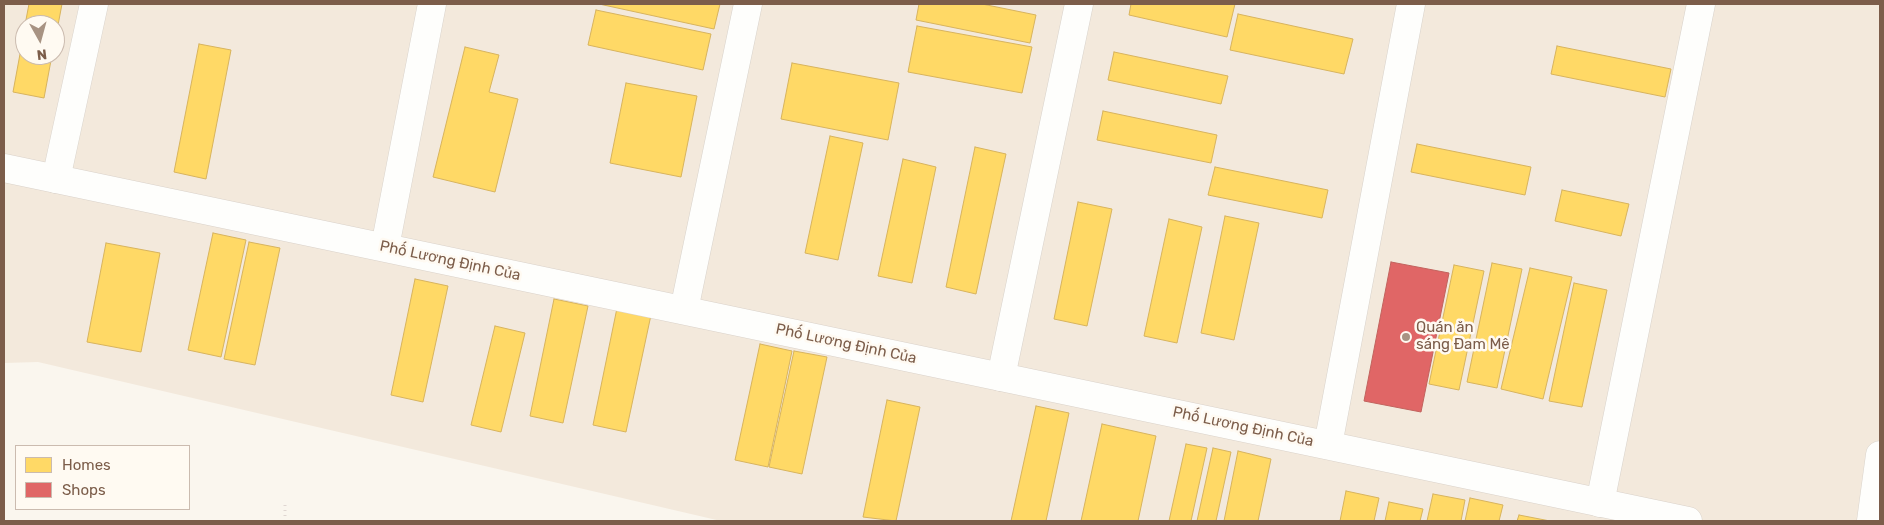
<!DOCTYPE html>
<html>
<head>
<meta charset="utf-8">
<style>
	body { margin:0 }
	#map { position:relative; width:1884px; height:525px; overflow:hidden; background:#faf6ee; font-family:Rubik,sans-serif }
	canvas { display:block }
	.frame { position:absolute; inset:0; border:5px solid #7c5d4a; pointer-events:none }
	.legend { position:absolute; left:15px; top:445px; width:175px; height:65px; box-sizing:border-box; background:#fffaf2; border:1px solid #cbbbaf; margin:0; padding:6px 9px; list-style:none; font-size:15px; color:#7c5d4a }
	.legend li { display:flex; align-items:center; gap:10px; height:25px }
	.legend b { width:25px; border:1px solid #cbbbaf }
	.north { position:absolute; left:15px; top:15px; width:50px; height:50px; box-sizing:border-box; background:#fffaf2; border:1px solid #cbbbaf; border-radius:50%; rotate:173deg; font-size:14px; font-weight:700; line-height:20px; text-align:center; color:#7c5d4a }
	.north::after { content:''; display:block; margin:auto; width:18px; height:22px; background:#a89383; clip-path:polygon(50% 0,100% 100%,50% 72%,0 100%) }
</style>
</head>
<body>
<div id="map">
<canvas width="1884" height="525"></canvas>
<div class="frame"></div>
<ul class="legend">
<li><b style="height:14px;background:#ffd966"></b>Homes</li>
<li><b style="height:14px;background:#e06666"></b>Shops</li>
</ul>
<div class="north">N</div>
</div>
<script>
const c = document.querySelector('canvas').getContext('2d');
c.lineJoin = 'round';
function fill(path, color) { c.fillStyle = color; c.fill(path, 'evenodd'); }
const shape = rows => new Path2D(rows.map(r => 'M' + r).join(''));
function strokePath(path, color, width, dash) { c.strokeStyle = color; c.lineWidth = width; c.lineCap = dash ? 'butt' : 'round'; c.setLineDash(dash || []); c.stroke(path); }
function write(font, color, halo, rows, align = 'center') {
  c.font = font + ' Rubik,sans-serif'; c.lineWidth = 5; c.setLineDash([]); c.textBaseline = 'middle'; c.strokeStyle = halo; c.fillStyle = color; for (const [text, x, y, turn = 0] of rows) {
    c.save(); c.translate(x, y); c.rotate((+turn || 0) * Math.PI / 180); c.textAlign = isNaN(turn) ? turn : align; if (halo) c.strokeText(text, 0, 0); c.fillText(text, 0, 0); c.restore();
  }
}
fill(shape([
	[4,4,1880,4,1880,521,721,521,38,362,4,363],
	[25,25,55,25,55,55,25,55]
]), '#f3e9dc');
const homes = shape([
	[29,4,62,4,55,41,55,25,25,25,29,4],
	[599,4,720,4,714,29,599,4],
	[919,4,982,4,1036,15,1030,43,916,20,919,4],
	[1131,4,1235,4,1227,37,1129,15,1131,4],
	[596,10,711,34,703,70,588,45,596,10],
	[1238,14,1353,39,1344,74,1230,50,1238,14],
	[917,26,1032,47,1022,93,908,72,917,26],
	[25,27,25,55,52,55,44,98,13,92,25,27],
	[199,44,231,50,206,179,174,172,199,44],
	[1557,46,1671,69,1665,97,1551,74,1557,46],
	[465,47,499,55,489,92,518,99,495,192,433,177,465,47],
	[1114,52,1228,76,1221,104,1108,80,1114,52],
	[792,63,899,83,888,140,781,119,792,63],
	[626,83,697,96,681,177,610,163,626,83],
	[1103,111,1217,135,1211,163,1097,140,1103,111],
	[830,136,863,143,838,260,805,253,830,136],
	[1417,144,1531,167,1525,195,1411,172,1417,144],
	[975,147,1006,154,976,294,946,287,975,147],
	[903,159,936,167,912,283,878,276,903,159],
	[1215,167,1328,190,1322,218,1208,195,1215,167],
	[1562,190,1629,204,1621,236,1555,221,1562,190],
	[1078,202,1112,209,1087,326,1054,319,1078,202],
	[1225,216,1259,223,1234,340,1201,333,1225,216],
	[1169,219,1202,227,1177,343,1144,336,1169,219],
	[213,233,246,240,221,357,188,350,213,233],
	[249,242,280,248,255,365,224,359,249,242],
	[106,243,160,253,141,352,87,342,106,243],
	[1492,263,1522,269,1497,388,1467,382,1492,263],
	[1454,265,1484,271,1459,390,1429,384,1454,265],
	[1530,268,1572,277,1543,399,1501,389,1530,268],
	[415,279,448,286,423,402,391,395,415,279],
	[1574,283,1607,290,1582,407,1549,401,1574,283],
	[554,299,588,306,563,423,530,416,554,299],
	[617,308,651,315,626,432,593,425,617,308],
	[495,326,525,333,501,432,471,425,495,326],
	[760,344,792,351,768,467,735,460,760,344],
	[794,351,827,357,802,474,769,467,794,351],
	[887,400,920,407,896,521,863,517,887,400],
	[1036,406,1069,413,1046,521,1011,521,1036,406],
	[1102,424,1156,436,1138,521,1081,521,1102,424],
	[1186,444,1207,448,1191,521,1169,521,1186,444],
	[1213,448,1231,452,1216,521,1197,521,1213,448],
	[1238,451,1271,459,1258,521,1224,521,1238,451],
	[1346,491,1379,498,1374,521,1340,521,1346,491],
	[1433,494,1465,500,1461,521,1427,521,1433,494],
	[1470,498,1503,505,1499,521,1465,521,1470,498],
	[1389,502,1423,509,1420,521,1385,521,1389,502],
	[1519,515,1550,521,1517,521,1519,515]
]);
fill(homes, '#ffd966');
strokePath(homes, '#d8b45e', 1);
const shops = shape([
	[1391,262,1449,273,1421,412,1364,401,1391,262]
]);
fill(shops, '#e06666');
strokePath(shops, '#c2635e', 1);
const street = shape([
	[56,179,94,4],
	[385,247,432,4],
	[684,310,748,4],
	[1001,377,1079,4],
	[1328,445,1411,4],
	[1600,503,1701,4],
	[1871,521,1880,455]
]);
const secondary = shape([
	[4,168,1688,521]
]);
strokePath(street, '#d9d3cc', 29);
strokePath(secondary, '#dad2ca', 29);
strokePath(shape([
	[285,521,285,502]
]), '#dfd6d1', 3, [1, 4]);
strokePath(street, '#fefefc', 28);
strokePath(secondary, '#fefefc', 28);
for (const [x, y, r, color] of [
	[1406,337,5,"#a89383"]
]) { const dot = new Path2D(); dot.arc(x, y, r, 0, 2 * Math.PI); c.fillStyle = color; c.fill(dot); strokePath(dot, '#fffaf2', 2); }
write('15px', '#7c5d4a', '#fffaf2', [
	["Phố Lương Định Của",450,261,12],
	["Phố Lương Định Của",846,344,12],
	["Phố Lương Định Của",1243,427,12]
]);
write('15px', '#7c5d4a', '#fffaf2', [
	["Quán ăn",1416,328],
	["sáng Đam Mê",1416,345]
], 'left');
</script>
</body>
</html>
